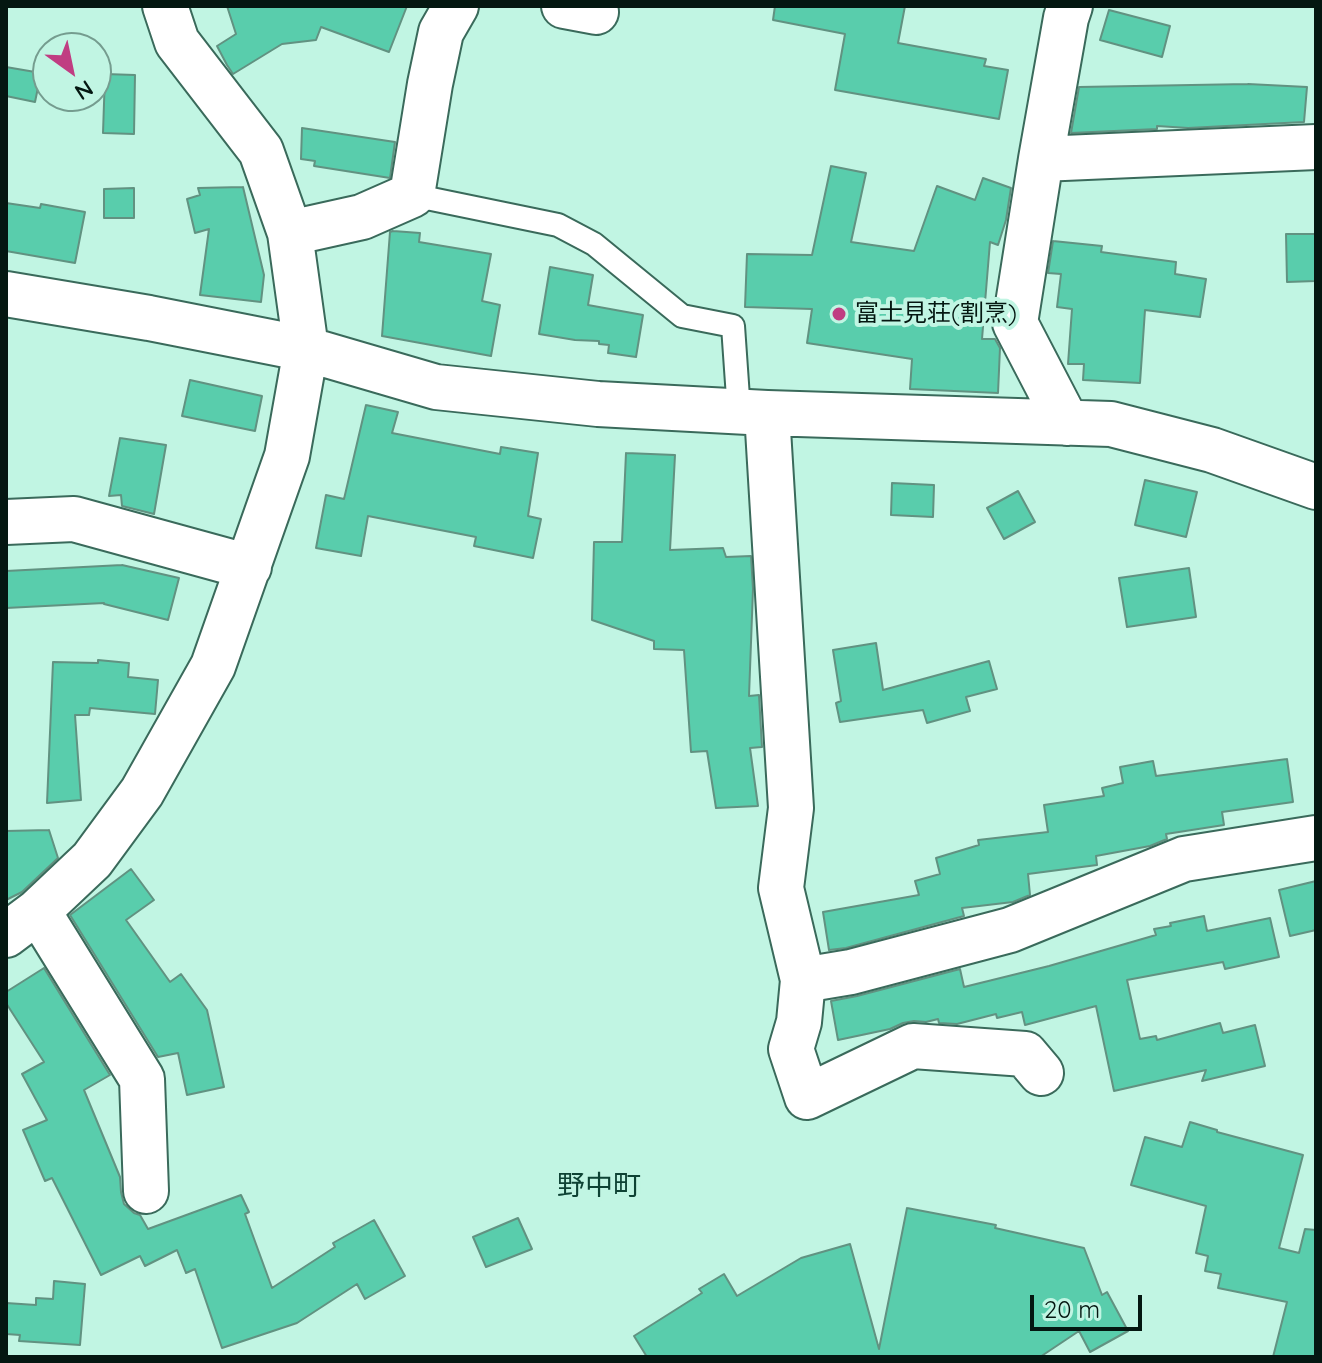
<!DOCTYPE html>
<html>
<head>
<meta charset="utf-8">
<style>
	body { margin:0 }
	#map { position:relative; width:1322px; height:1363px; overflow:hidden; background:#c1f5e3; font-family:Quicksand,sans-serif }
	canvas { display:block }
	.frame { position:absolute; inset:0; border:8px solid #041711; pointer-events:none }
	.north { position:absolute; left:32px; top:32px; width:80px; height:80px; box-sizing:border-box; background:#c1f5e3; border:2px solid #759c8f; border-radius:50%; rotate:147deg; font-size:22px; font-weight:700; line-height:32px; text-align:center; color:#041711 }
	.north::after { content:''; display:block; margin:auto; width:28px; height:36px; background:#c03d82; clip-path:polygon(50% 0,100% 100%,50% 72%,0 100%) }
	.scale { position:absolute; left:1030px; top:1295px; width:112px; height:36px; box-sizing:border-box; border:4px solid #041711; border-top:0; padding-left:10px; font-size:24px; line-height:28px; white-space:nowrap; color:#041711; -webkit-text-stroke:6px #c1f5e3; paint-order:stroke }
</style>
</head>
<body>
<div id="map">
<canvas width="1322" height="1363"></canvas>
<div class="frame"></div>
<div class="north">N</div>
<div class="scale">20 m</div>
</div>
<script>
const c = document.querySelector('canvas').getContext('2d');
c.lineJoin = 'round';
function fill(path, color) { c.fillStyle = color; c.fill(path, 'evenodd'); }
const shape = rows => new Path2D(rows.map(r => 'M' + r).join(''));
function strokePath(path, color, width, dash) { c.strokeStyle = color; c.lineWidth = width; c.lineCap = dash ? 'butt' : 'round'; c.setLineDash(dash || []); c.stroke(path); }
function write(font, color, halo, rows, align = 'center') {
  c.font = font + ' Quicksand,"Noto Sans JP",sans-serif'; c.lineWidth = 8; c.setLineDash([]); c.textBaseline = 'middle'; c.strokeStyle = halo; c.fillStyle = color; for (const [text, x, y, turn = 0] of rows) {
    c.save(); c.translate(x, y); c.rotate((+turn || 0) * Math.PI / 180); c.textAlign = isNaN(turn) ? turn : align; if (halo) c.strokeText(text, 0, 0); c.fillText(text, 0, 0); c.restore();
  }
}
const building = shape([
	[227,6,407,6,389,52,321,27,316,40,282,44,233,74,227,65,217,46,236,34,227,6],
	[775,6,905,6,898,43,986,59,984,66,1008,70,999,119,835,90,845,34,773,20,775,6],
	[1109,10,1170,26,1162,57,1100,40,1109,10],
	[6,67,41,73,35,102,6,96,6,67],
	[105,74,135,75,134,134,103,133,105,74],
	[1248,84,1307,87,1304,122,1188,128,1157,126,1157,129,1071,133,1079,87,1248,84],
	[302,128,395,142,390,178,314,166,315,161,301,159,302,128],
	[831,166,866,173,851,242,914,251,937,186,975,200,983,178,1011,188,1006,220,998,245,990,242,982,339,995,339,1000,348,998,393,910,389,912,359,807,343,812,309,745,307,747,254,812,255,831,166],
	[243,187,264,275,261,302,200,295,209,229,195,233,187,199,200,195,198,188,243,187],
	[134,188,134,218,104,218,104,189,134,188],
	[6,203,40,208,41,204,85,212,75,263,6,251,6,203],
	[393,231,420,233,419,242,491,254,482,301,500,305,491,356,382,336,390,232,393,231],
	[1286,234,1316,234,1316,281,1287,282,1286,234],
	[1053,241,1102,246,1101,252,1176,262,1175,274,1206,279,1200,317,1145,310,1140,383,1083,380,1084,364,1068,364,1072,309,1057,307,1061,274,1048,273,1053,241],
	[550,267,593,275,588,305,643,315,636,357,608,353,609,345,599,344,599,341,575,340,539,334,550,267],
	[190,380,262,396,255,431,182,416,190,380],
	[366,405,398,412,392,433,500,454,501,447,538,453,528,516,541,519,533,558,474,546,476,537,368,516,361,556,316,548,326,495,344,499,366,405],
	[120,438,166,445,154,514,122,506,121,495,109,496,120,438],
	[626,453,675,455,670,550,723,548,726,557,751,556,753,589,749,696,759,695,762,747,750,748,758,806,716,808,707,751,691,752,684,650,654,649,654,641,592,620,594,542,622,542,626,453],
	[1145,480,1197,492,1186,537,1135,525,1145,480],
	[892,483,934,485,933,517,891,515,892,483],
	[1018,491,1035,522,1004,539,987,508,1018,491],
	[122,565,179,578,168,620,104,604,104,603,6,608,6,571,122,565],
	[1189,568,1196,617,1127,627,1119,578,1189,568],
	[876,643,883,690,989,661,997,689,966,697,970,711,927,723,923,710,840,722,836,703,841,701,833,650,876,643],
	[98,660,129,663,128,677,158,680,155,714,90,708,89,715,75,715,81,800,47,803,53,662,98,663,98,660],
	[1287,759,1293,802,1222,812,1224,825,1166,834,1167,839,1150,846,1096,856,1097,865,1028,874,1030,895,1013,902,962,908,964,916,846,948,829,950,823,912,919,895,915,881,940,874,936,858,979,845,978,840,1048,832,1044,805,1104,796,1102,788,1123,783,1120,767,1153,761,1156,776,1287,759],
	[49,830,58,858,22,892,6,900,6,831,49,830],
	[131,869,154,900,126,920,170,982,181,974,207,1010,224,1087,187,1095,178,1053,158,1057,70,915,131,869],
	[1316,881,1316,930,1290,936,1279,890,1316,881],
	[1204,916,1207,931,1270,918,1279,957,1225,969,1223,962,1127,980,1140,1039,1156,1036,1157,1040,1220,1023,1223,1033,1255,1025,1265,1066,1202,1081,1206,1070,1114,1091,1096,1006,1025,1025,1022,1012,997,1018,996,1014,957,1024,939,1023,938,1019,926,1022,914,1021,903,1023,890,1029,838,1040,831,1001,857,996,960,969,964,987,1049,966,1156,935,1154,929,1171,926,1170,923,1204,916],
	[44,968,110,1075,84,1090,120,1177,121,1192,124,1204,134,1213,140,1215,148,1229,241,1195,249,1212,245,1214,272,1288,335,1247,333,1243,374,1220,405,1276,365,1299,357,1284,297,1323,222,1348,195,1269,186,1273,177,1250,145,1266,140,1256,101,1275,52,1178,45,1181,23,1130,47,1120,22,1074,44,1062,6,1003,6,992,44,968],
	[1190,1122,1217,1130,1217,1132,1303,1155,1279,1248,1299,1253,1305,1229,1316,1230,1316,1357,1273,1357,1287,1302,1218,1288,1221,1274,1205,1271,1208,1256,1196,1253,1206,1206,1131,1185,1145,1137,1182,1147,1190,1122],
	[907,1208,996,1225,995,1228,1084,1248,1102,1295,1107,1292,1128,1331,1090,1352,1079,1331,1040,1357,647,1357,634,1336,702,1293,699,1289,724,1274,737,1296,801,1258,850,1244,879,1349,907,1208],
	[518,1218,532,1249,486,1267,473,1237,518,1218],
	[54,1281,85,1284,80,1345,19,1341,20,1335,6,1334,6,1303,36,1305,36,1298,53,1299,54,1281]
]);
fill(building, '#59cdac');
strokePath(building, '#619281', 2);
const lane = shape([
	[412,195,558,225,594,244,682,316,733,326,739,412]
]);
const street = shape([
	[564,6,596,12],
	[1041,159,1316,147],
	[290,233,362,217,412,195,430,84,441,32,456,6],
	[6,294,149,318,306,349,436,387,598,404,767,413,1111,424,1212,450,1316,487],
	[767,413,791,808,781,888,803,980],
	[1067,423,1015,323,1041,159,1066,18,1070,6],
	[6,522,74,519,249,567],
	[38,911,142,1079,146,1191],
	[6,935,38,911,92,860,142,792,213,666,287,456,306,349,290,233,261,151,177,42,165,6],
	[1041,1073,1025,1054,913,1046,807,1097,791,1049,799,1022,803,980,851,972,1010,930,1184,859,1316,838]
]);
strokePath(lane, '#3a6a5b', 26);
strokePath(street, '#3a6a5b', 48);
strokePath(lane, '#fff', 22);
strokePath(street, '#fff', 44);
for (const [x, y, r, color] of [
	[839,314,8,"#c03d82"]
]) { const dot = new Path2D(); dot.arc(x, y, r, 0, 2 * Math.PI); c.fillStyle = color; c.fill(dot); strokePath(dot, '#c1f5e3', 3); }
write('24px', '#041711', '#c1f5e3', [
	["富士見荘(割烹)",855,314]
], 'left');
write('28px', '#0e4234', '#c1f5e3', [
	["野中町",599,1187]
]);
</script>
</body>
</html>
